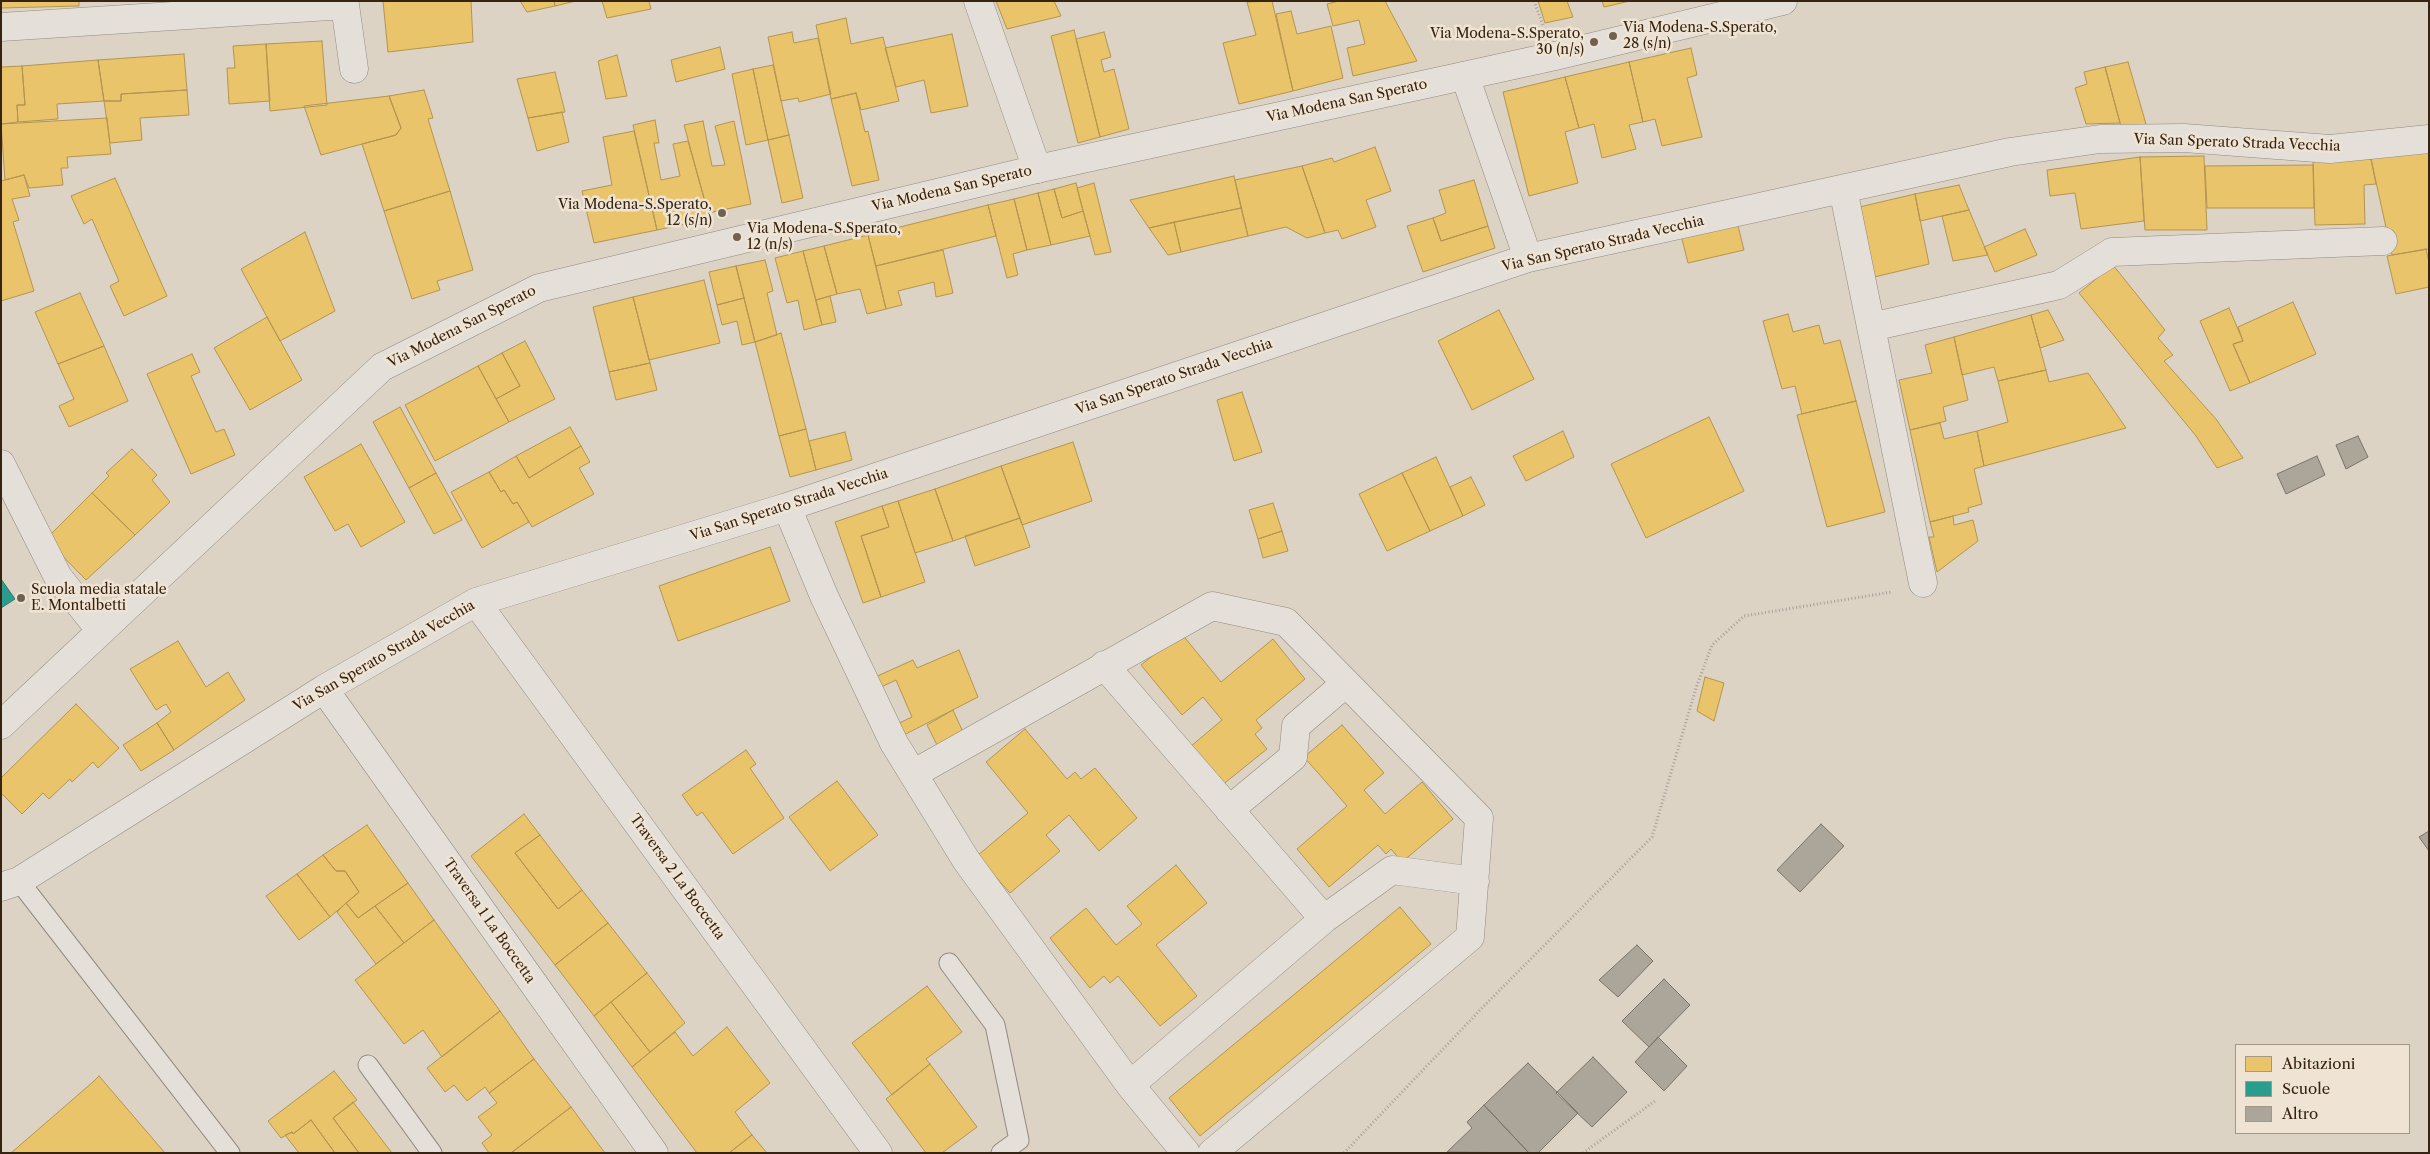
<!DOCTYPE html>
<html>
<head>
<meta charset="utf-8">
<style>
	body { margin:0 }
	#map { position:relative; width:2430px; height:1154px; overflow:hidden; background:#dcd3c5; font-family:"Libre Caslon Text",serif }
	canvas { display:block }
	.frame { position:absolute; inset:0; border:2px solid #362312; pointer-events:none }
	.legend { position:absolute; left:2235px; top:1044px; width:175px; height:90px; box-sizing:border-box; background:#efe4d3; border:1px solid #a59786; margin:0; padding:6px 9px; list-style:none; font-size:15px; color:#362312 }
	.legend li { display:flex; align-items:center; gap:10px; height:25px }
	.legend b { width:25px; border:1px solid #a59786 }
</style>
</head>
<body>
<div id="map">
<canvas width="2430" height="1154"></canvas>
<div class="frame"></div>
<ul class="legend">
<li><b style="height:14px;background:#e9c46a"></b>Abitazioni</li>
<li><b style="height:14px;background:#2a9d8f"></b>Scuole</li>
<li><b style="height:14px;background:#aca59a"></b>Altro</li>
</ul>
</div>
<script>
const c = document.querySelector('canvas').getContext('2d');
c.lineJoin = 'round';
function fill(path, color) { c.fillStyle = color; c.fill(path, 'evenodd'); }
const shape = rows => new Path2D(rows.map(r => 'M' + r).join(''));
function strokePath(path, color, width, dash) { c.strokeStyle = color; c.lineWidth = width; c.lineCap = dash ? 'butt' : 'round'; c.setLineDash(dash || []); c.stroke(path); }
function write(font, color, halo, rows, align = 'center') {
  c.font = font + ' "Libre Caslon Text",serif'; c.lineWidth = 5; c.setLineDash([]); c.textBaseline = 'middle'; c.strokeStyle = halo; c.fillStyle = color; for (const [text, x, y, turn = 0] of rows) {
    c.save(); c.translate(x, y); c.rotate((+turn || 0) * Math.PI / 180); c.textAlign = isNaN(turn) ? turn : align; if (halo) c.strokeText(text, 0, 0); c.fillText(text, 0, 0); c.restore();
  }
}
const homes = shape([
	[1,1,79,1,79,6,1,8,1,1],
	[383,1,471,1,473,42,388,52,383,1],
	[520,1,554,1,555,6,527,12,520,1],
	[554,1,576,1,555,6,554,1],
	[602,1,649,1,651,9,607,18,602,1],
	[996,1,1054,1,1061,16,1007,29,996,1],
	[1272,1,1293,91,1239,104,1223,43,1256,35,1247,2,1272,1],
	[1339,1,1385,1,1417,61,1353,76,1347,48,1365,44,1359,20,1333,26,1327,4,1339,1],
	[1538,1,1567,1,1573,17,1545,23,1538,1],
	[1602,1,1630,1,1604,7,1602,1],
	[1291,11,1297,34,1331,26,1343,78,1293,91,1276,14,1291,11],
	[846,18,851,44,883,37,899,101,861,110,856,93,831,99,816,25,846,18],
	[1074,30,1100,137,1078,143,1051,36,1074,30],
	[792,32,794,43,818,38,831,94,799,102,798,98,781,101,768,37,792,32],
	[1104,32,1111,57,1101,60,1104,72,1114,69,1129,129,1100,137,1076,39,1104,32],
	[952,34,968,106,931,113,924,80,896,87,885,48,952,34],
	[322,41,327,105,270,111,266,44,322,41],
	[266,44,270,101,229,104,227,68,235,68,233,46,266,44],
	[720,47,725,69,676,82,671,60,720,47],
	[1691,48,1697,75,1687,78,1702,137,1662,146,1655,119,1643,122,1629,62,1691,48],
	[184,54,187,90,121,94,121,101,104,101,98,60,184,54],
	[617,55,627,96,606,99,598,61,617,55],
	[98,60,104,101,57,104,58,119,18,122,17,105,25,105,22,66,98,60],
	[1629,62,1643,122,1629,125,1636,149,1602,158,1594,124,1579,128,1565,77,1629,62],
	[2128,62,2146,124,2122,130,2105,67,2128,62],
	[773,65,789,135,768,140,753,69,773,65],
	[22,66,25,105,17,105,18,122,1,124,1,67,22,66],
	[2105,67,2120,123,2086,124,2075,88,2087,84,2084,72,2105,67],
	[753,69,768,140,746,145,732,74,753,69],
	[555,72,565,112,528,118,517,79,555,72],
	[1565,77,1579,128,1565,132,1578,183,1529,196,1503,92,1565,77],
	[187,90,189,115,140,118,142,140,110,143,104,101,121,101,121,94,187,90],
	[424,90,433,118,428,119,450,191,384,211,362,144,396,135,401,128,389,96,424,90],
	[856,93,865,132,868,131,879,180,852,186,831,99,856,93],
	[389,96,401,128,396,135,321,155,304,106,389,96],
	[562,112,569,142,537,151,528,118,562,112],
	[107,118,111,154,67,157,68,168,61,168,63,185,29,188,24,175,5,180,1,124,107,118],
	[655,120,659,143,654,143,661,180,680,176,673,144,688,141,710,219,657,230,633,125,655,120],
	[703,121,712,166,725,165,715,126,734,121,751,204,708,213,684,125,703,121],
	[634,131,657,230,594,243,582,191,612,185,603,137,634,131],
	[789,135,803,198,782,203,768,140,789,135],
	[2429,146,2429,249,2392,255,2371,159,2429,146],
	[1375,147,1391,191,1366,200,1376,227,1342,239,1338,230,1325,233,1302,166,1332,158,1334,162,1375,147],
	[2204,156,2207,230,2145,230,2140,157,2204,156],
	[2140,157,2144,221,2081,229,2075,193,2050,196,2047,170,2140,157],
	[2313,159,2371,159,2376,184,2364,185,2365,224,2315,225,2313,159],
	[2313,165,2314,208,2207,208,2205,166,2313,165],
	[1302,166,1325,233,1307,238,1286,227,1248,236,1235,180,1302,166],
	[24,175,30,196,12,199,19,220,13,222,34,291,1,301,1,181,24,175],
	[1234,176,1241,208,1149,228,1130,200,1234,176],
	[115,178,167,296,124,316,110,286,119,281,92,219,84,224,71,196,115,178],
	[1474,180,1488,226,1441,241,1433,218,1446,213,1439,190,1474,180],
	[1076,183,1083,211,1062,218,1054,189,1076,183],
	[1094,183,1111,252,1095,255,1077,188,1094,183],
	[1959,185,1969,210,1920,221,1915,194,1959,185],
	[1054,189,1062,218,1083,211,1090,236,1051,245,1038,193,1054,189],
	[450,191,473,270,437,281,440,290,412,299,384,211,450,191],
	[1038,193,1051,245,1027,250,1014,199,1038,193],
	[1915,194,1929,264,1870,278,1855,208,1915,194],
	[1014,199,1027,250,1013,254,1018,275,1007,278,988,205,1014,199],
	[988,205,996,236,876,266,868,235,988,205],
	[1241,208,1248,236,1181,252,1174,222,1241,208],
	[1969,210,1988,255,1953,261,1942,216,1969,210],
	[1433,218,1441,241,1488,226,1495,248,1423,272,1407,226,1433,218],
	[1174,222,1181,252,1168,255,1149,228,1174,222],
	[1737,222,1744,250,1688,263,1681,235,1737,222],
	[2025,229,2037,255,1995,272,1984,247,2025,229],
	[305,232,335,311,280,341,241,269,305,232],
	[868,235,886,309,867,314,860,289,837,294,824,246,868,235],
	[824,246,837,294,816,300,803,251,824,246],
	[2426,249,2429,262,2429,287,2396,294,2387,256,2426,249],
	[943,250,953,293,936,297,934,282,898,291,902,305,886,309,876,266,943,250],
	[803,251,822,325,804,330,798,300,787,303,775,258,803,251],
	[765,260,773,291,767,293,777,335,755,342,736,266,765,260],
	[2113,265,2165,330,2158,338,2173,355,2164,361,2216,419,2243,458,2217,468,2196,436,2079,293,2113,265],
	[736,266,744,298,717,305,709,272,736,266],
	[704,280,720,343,649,360,633,297,704,280],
	[80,293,104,346,58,364,35,312,80,293],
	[830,296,836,322,822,325,816,300,830,296],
	[633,297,650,363,609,372,593,307,633,297],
	[744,298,755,342,742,345,737,321,722,325,717,305,744,298],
	[2293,302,2316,354,2250,383,2233,344,2243,341,2238,327,2293,302],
	[2229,308,2243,341,2233,344,2250,383,2230,391,2200,321,2229,308],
	[1499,310,1534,379,1472,410,1438,341,1499,310],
	[2048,310,2064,340,2040,348,2031,315,2048,310],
	[1788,314,1793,332,1819,325,1824,344,1840,340,1856,401,1802,414,1795,386,1782,389,1763,321,1788,314],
	[2031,315,2046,370,1998,381,1994,367,1962,375,1954,337,2031,315],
	[267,317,302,380,250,410,214,348,267,317],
	[781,333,806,429,779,436,755,342,781,333],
	[1954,337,1968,400,1943,407,1946,421,1910,430,1899,380,1932,373,1925,345,1954,337],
	[525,341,555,399,509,422,496,399,520,386,502,353,525,341],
	[104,346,128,401,69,427,59,406,74,399,58,364,104,346],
	[502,353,520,386,496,399,478,366,502,353],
	[192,354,200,372,191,376,216,432,224,429,235,455,191,474,147,374,192,354],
	[650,363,657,390,616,400,609,372,650,363],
	[478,366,509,422,435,461,405,405,478,366],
	[2046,370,2049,382,2088,373,2126,428,1984,466,1977,431,2008,422,1998,381,2046,370],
	[1242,392,1262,452,1234,461,1217,400,1242,392],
	[1856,401,1885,512,1827,527,1797,415,1856,401],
	[400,407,436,473,409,488,373,422,400,407],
	[1709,417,1744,491,1646,538,1611,464,1709,417],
	[1940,423,1944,439,1977,431,1984,466,1974,469,1982,504,1968,508,1969,512,1930,522,1910,430,1940,423],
	[570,427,581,446,529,478,516,456,570,427],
	[806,429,816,470,790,477,779,436,806,429],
	[1563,431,1574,457,1526,481,1513,456,1563,431],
	[845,432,852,460,816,470,809,441,845,432],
	[1073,442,1092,501,1022,525,1001,466,1073,442],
	[361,444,405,522,361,547,348,524,335,531,304,477,361,444],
	[581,446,590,462,579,468,594,494,532,527,517,502,513,504,504,490,501,492,489,472,516,456,529,478,581,446],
	[132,449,157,475,152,480,170,502,135,535,92,493,109,476,106,473,132,449],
	[1436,457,1463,516,1430,531,1402,473,1436,457],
	[1001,466,1020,518,953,541,935,489,1001,466],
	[489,472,501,492,504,490,513,504,517,502,529,522,482,548,451,492,489,472],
	[436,473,462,520,434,534,409,488,436,473],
	[1402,473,1430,531,1387,551,1359,494,1402,473],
	[1471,477,1485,505,1463,516,1450,487,1471,477],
	[935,489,953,541,915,553,898,501,935,489],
	[92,493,135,535,86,580,46,539,92,493],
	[898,501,925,582,881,597,861,536,889,527,882,506,898,501],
	[1273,503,1282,531,1258,539,1249,510,1273,503],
	[882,506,889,527,861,536,881,597,863,603,835,522,882,506],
	[1953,516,1954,525,1973,520,1978,541,1937,572,1929,537,1934,537,1930,522,1953,516],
	[1020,518,1030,547,975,566,965,536,1020,518],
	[1282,531,1288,551,1263,558,1258,539,1282,531],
	[770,547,790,601,678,641,659,586,770,547],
	[1181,633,1221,682,1273,639,1305,679,1256,720,1262,728,1255,734,1267,749,1216,790,1184,752,1222,720,1203,697,1182,715,1141,665,1181,633],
	[178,641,206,687,228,672,245,700,174,750,157,723,171,712,166,704,156,710,130,669,178,641],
	[959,650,978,697,900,737,895,725,912,717,896,680,877,689,873,678,913,660,917,668,959,650],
	[1705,677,1724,683,1714,721,1697,711,1705,677],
	[76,704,119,748,98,768,93,762,72,782,70,779,49,799,43,793,22,814,1,793,1,778,76,704],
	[953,710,963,732,937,745,927,725,953,710],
	[157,723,174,750,141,771,123,745,157,723],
	[1342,725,1384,773,1364,790,1385,814,1422,782,1453,819,1402,862,1391,849,1386,854,1378,845,1329,887,1297,849,1347,806,1304,757,1342,725],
	[1025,729,1067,779,1075,772,1081,779,1095,768,1137,818,1099,851,1069,815,1046,835,1060,851,1010,893,977,856,1028,813,986,762,1025,729],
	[746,750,756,764,750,768,784,818,733,854,702,812,697,816,682,795,746,750],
	[837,781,878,835,830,871,789,817,837,781],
	[524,814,540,835,515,853,558,909,582,890,608,923,555,965,471,856,524,814],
	[367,825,408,883,358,918,346,903,359,892,345,871,336,871,323,855,367,825],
	[540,835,582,890,558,909,515,853,540,835],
	[323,855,336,871,345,871,359,892,330,917,297,874,323,855],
	[1176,865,1207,903,1156,945,1197,996,1160,1026,1118,976,1110,983,1104,976,1090,988,1050,938,1086,908,1116,945,1142,924,1127,906,1176,865],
	[297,874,330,917,299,940,266,896,297,874],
	[408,883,434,920,404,943,375,906,408,883],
	[346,903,358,918,375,906,404,943,376,964,337,912,346,903],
	[1400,907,1431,944,1200,1136,1169,1098,1400,907],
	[434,920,500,1011,442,1057,423,1030,404,1044,355,980,434,920],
	[608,923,647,973,594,1016,555,965,608,923],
	[647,973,685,1023,650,1052,611,1002,647,973],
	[927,986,962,1032,926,1059,930,1064,892,1095,852,1043,927,986],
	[611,1002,650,1052,632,1067,594,1016,611,1002],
	[500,1011,534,1059,489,1093,485,1087,467,1101,454,1085,445,1092,427,1068,500,1011],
	[727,1027,770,1083,735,1112,752,1135,729,1153,697,1153,632,1067,675,1032,693,1056,727,1027],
	[534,1059,571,1107,511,1153,489,1153,482,1143,492,1135,478,1117,497,1103,489,1093,534,1059],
	[930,1064,977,1127,942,1153,926,1153,886,1099,930,1064],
	[334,1071,357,1100,333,1118,359,1153,335,1153,311,1120,293,1134,292,1132,281,1138,268,1121,334,1071],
	[99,1076,165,1153,11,1153,94,1081,99,1076],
	[353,1102,392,1153,359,1153,333,1118,353,1102],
	[571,1107,605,1153,511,1153,571,1107],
	[311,1120,335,1153,299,1153,285,1135,292,1132,293,1134,311,1120],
	[752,1135,767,1153,729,1153,752,1135]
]);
fill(homes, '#e9c46a');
strokePath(homes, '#b39450', 1);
const schools = shape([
	[1,579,15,599,1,608,1,579]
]);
fill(schools, '#2a9d8f');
strokePath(schools, '#2e786a', 1);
const building = shape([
	[2358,436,2368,457,2346,469,2336,445,2358,436],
	[2317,456,2325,475,2286,494,2277,474,2317,456],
	[1821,824,1844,846,1800,892,1777,870,1821,824],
	[2429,831,2429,851,2419,837,2429,831],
	[1637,945,1653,961,1618,997,1599,980,1637,945],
	[1664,979,1690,1005,1649,1047,1622,1021,1664,979],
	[1658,1037,1687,1066,1664,1091,1635,1062,1658,1037],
	[1593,1057,1627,1092,1592,1127,1556,1093,1593,1057],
	[1528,1063,1578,1113,1538,1153,1529,1153,1484,1105,1528,1063],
	[1484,1105,1529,1153,1447,1152,1472,1128,1467,1122,1484,1105]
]);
fill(building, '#aca59a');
strokePath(building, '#7a7369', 1);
const service = shape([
	[19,881,230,1153],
	[949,963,995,1025,1019,1140,1001,1153],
	[368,1065,432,1153]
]);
const minor = shape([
	[978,1,1037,169],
	[1,27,345,5,354,69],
	[1465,76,1528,258],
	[1843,189,1923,583],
	[1871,327,2059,285,2112,252,2383,241],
	[1,464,58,577,101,631],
	[787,507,824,596,894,743,966,860,1130,1085,1186,1153],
	[476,602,878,1153],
	[1104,665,1324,919],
	[324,689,654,1153],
	[913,774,1212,606,1286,622,1479,818,1470,937,1212,1153],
	[1229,810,1293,757,1296,726,1346,683],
	[1,887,19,881,324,689,476,602,787,507,1528,258,2010,152,2100,139,2184,138,2330,149,2429,139],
	[1130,1085,1324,919,1392,870,1475,881]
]);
const tertiary = shape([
	[1,725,382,367,539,288,1037,169,1555,56,1783,1]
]);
strokePath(service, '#928a80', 21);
strokePath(minor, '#928a80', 29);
strokePath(tertiary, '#928a80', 29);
strokePath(shape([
	[1534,1,1543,25],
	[1344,1153,1483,1007,1652,837,1696,688,1712,645,1744,616,1892,592],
	[1583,1153,1655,1101]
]), '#a59f98', 3, [1, 2.5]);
strokePath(service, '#e4e0d9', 19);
strokePath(minor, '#e4e0d9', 28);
strokePath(tertiary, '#e4e0d9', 28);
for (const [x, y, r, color] of [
	[1613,36,5,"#706151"],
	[1594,42,5,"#706151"],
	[722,213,5,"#706151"],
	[737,237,5,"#706151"],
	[21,598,5,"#706151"]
]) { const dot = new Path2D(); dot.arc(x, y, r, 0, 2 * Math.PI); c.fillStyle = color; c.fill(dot); strokePath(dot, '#efe4d3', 2); }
write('14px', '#362312', '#efe4d3', [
	["Via Modena-S.Sperato,",1623,28],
	["28 (s/n)",1623,44],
	["Via Modena-S.Sperato,",1584,34,"right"],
	["30 (n/s)",1584,50,"right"],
	["Via Modena-S.Sperato,",712,205,"right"],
	["12 (s/n)",712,221,"right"],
	["Via Modena-S.Sperato,",747,229],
	["12 (n/s)",747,245],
	["Scuola media statale",31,590],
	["E. Montalbetti",31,606]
], 'left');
write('14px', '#362312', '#efe4d3', [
	["Via Modena San Sperato",1347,101,-12],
	["Via San Sperato Strada Vecchia",2237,143,2],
	["Via Modena San Sperato",952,189,-13],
	["Via San Sperato Strada Vecchia",1603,244,-13],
	["Via Modena San Sperato",462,327,-27],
	["Via San Sperato Strada Vecchia",1174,377,-19],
	["Via San Sperato Strada Vecchia",789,505,-18],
	["Via San Sperato Strada Vecchia",384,656,-30],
	["Traversa 2 La Boccetta",677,877,54],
	["Traversa 1 La Boccetta",489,921,55]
]);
</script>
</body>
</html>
